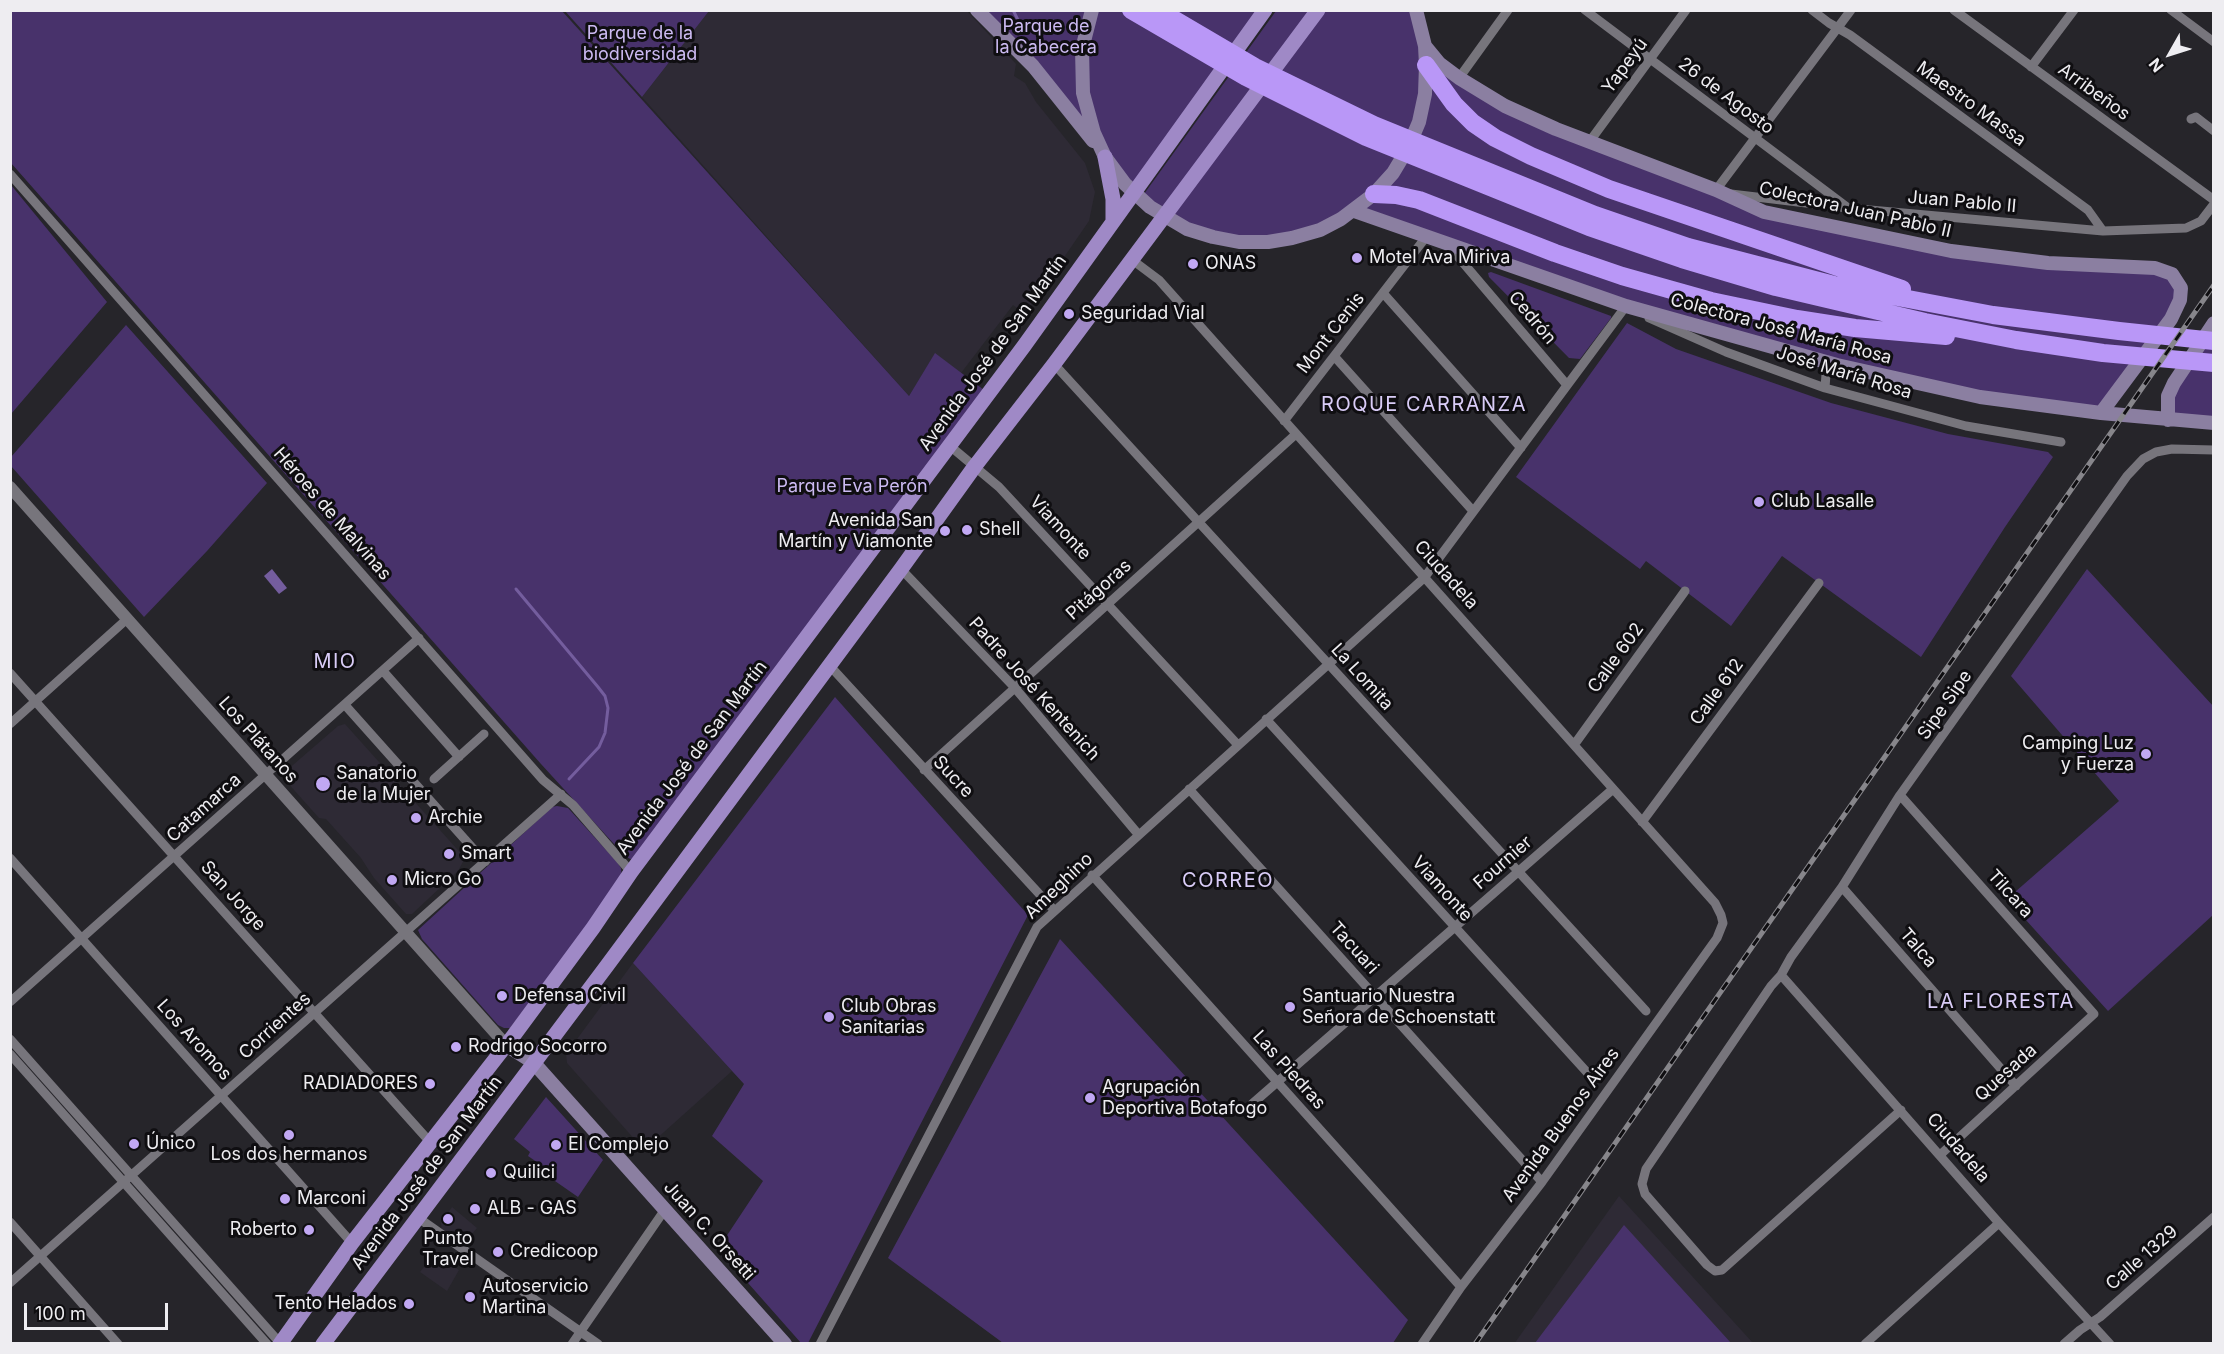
<!DOCTYPE html>
<html>
<head>
<meta charset="utf-8">
<style>
	body { margin:0 }
	#map { position:relative; width:2224px; height:1354px; overflow:hidden; background:#26252a; font-family:Inter,sans-serif }
	canvas { display:block }
	.frame { position:absolute; inset:0; border:12px solid #eeedf1; pointer-events:none }
	.north { position:absolute; left:2140px; top:24px; width:60px; height:60px; -webkit-text-stroke:4px #0f0e11; paint-order:stroke; rotate:231deg; font-size:16px; font-weight:700; line-height:24px; text-align:center; color:#eeedf1 }
	.north::after { content:''; display:block; margin:auto; width:21px; height:27px; background:#eeedf1; clip-path:polygon(50% 0,100% 100%,50% 72%,0 100%) }
	.scale { position:absolute; left:24px; top:1303px; width:144px; height:27px; box-sizing:border-box; border:3px solid #eeedf1; border-top:0; padding-left:8px; font-size:18px; line-height:21px; white-space:nowrap; color:#eeedf1; -webkit-text-stroke:4px #0f0e11; paint-order:stroke }
</style>
</head>
<body>
<div id="map">
<canvas width="2224" height="1354"></canvas>
<div class="frame"></div>
<div class="north">N</div>
<div class="scale">100 m</div>
</div>
<script>
const c = document.querySelector('canvas').getContext('2d');
c.lineJoin = 'round';
function fill(path, color) { c.fillStyle = color; c.fill(path, 'evenodd'); }
const shape = rows => new Path2D(rows.map(r => 'M' + r).join(''));
function strokePath(path, color, width, dash) { c.strokeStyle = color; c.lineWidth = width; c.lineCap = dash ? 'butt' : 'round'; c.setLineDash(dash || []); c.stroke(path); }
function write(font, color, halo, rows, align = 'center') {
  c.font = font + ' Inter,sans-serif'; c.lineWidth = 6; c.setLineDash([]); c.textBaseline = 'middle'; c.strokeStyle = halo; c.fillStyle = color; for (const [text, x, y, turn = 0] of rows) {
    c.save(); c.translate(x, y); c.rotate((+turn || 0) * Math.PI / 180); c.textAlign = isNaN(turn) ? turn : align; if (halo) c.strokeText(text, 0, 0); c.fillText(text, 0, 0); c.restore();
  }
}
fill(shape([
	[709,11,967,11,1016,64,1014,76,1025,83,1036,102,1085,163,1095,192,1089,221,1025,314,1013,305,961,373,935,354,909,396,642,97],
	[345,724,465,858,458,871,412,914,406,914,374,878,361,858,326,819,319,818,286,781,285,776,286,771,338,726],
	[633,963,732,1071,644,1150,567,1063,566,1054],
	[1619,1196,1753,1343,1514,1344],
	[452,1207,477,1228,462,1246,442,1235,441,1223],
	[432,1257,438,1257,459,1270,447,1291,420,1272]
]), '#2e2a35');
fill(shape([
	[10,11,562,11,909,396,935,353,984,390,632,860,625,856,541,764,11,163],
	[565,11,709,11,642,97],
	[977,11,1265,11,1134,194],
	[1276,11,1313,11,1161,209,1144,194],
	[1318,11,1416,11,1425,46,1505,106,1719,192,1860,234,2172,274,2180,300,2101,413,1980,397,1760,345,1354,211,1320,230,1239,242,1164,217],
	[11,185,107,302,11,414],
	[1491,272,1611,316,1611,318,1580,359,1569,358,1489,277,1488,273],
	[1627,323,1676,349,1831,403,1948,434,2048,452,2053,457,2005,527,1921,657,1782,556,1731,626,1646,561,1640,569,1516,477],
	[2213,323,2213,423,2168,420,2167,408],
	[126,325,267,483,207,551,144,617,11,466,11,457],
	[2087,569,2214,707,2213,915,2108,1011,2007,899,2119,801,2011,676],
	[835,697,1028,915,808,1343,801,1343,718,1249,763,1181,712,1136,744,1084,633,963],
	[557,806,568,808,617,862,621,868,622,879,516,1020,510,1028,504,1028,498,1025,422,939,418,930,514,842,552,807],
	[1060,939,1408,1320,1393,1343,1003,1343,888,1258],
	[546,1097,603,1160,578,1197,542,1172,544,1167,528,1156,530,1152,514,1139],
	[1624,1225,1731,1343,1535,1343]
]), '#48326b');
fill(shape([
	[272,569,287,588,279,594,264,576]
]), '#745d9e');
strokePath(shape([
	[1013,10,1020,24],
	[516,589,598,687,605,696,608,708,605,733,599,747,569,779]
]), '#745d9e', 3);
strokePath(shape([
	[1585,10,1847,207],
	[1812,10,1829,23,1850,35,2088,210,2103,231],
	[1954,10,2214,200],
	[2171,10,2214,42],
	[2031,67,2074,10],
	[1459,78,1508,10],
	[2191,119,2196,117,2214,131],
	[1590,141,1686,10],
	[10,174,543,780,573,805,631,872],
	[1716,190,1851,10],
	[1731,194,1848,208,2103,231,2186,228,2201,221,2214,204],
	[1448,245,1567,385],
	[1131,259,1159,280,1715,903,1721,915,1723,923,1717,938,1542,1182,1461,1287,1422,1344],
	[1383,293,1521,448],
	[1649,318,1726,352,1825,388,1966,426,2061,442],
	[1334,356,1473,511],
	[1054,364,1646,1011],
	[1825,388,1826,374,1837,365],
	[1284,421,1426,237],
	[950,446,999,487,1238,745],
	[901,569,1015,688,1138,834],
	[830,666,1054,910],
	[383,671,459,757],
	[10,673,430,1142],
	[345,705,485,862],
	[1266,719,1594,1080],
	[10,724,127,619],
	[1574,745,1685,591],
	[924,770,1296,434],
	[434,779,484,734],
	[1189,789,1542,1182],
	[1900,795,2094,1014,1940,1155],
	[1642,822,1819,583],
	[10,858,352,1243],
	[1092,875,1461,1287],
	[1842,887,2016,1086],
	[1781,975,1999,1223,2110,1344],
	[10,1002,419,638],
	[10,1039,280,1343],
	[10,1054,267,1344],
	[1252,1104,1613,789],
	[1901,1110,1722,1270,1715,1271,1707,1265,1645,1194,1642,1184,1646,1169,1771,986,1781,975,1791,957,1842,887,1900,795,2127,476,2143,459,2156,452,2172,449,2214,450],
	[417,1217,598,1344],
	[10,1222,118,1344],
	[10,1283,561,794],
	[572,1344,666,1208],
	[820,1344,1037,927,1424,578,1626,306,1629,307],
	[1865,1344,1999,1223],
	[2064,1344,2080,1330,2100,1317,2214,1217]
]), '#77757c', 9);
strokePath(shape([
	[10,487,506,1045]
]), '#77757c', 12);
strokePath(shape([
	[977,10,1033,66,1093,141],
	[1092,10,1082,49,1083,93,1094,133,1105,157,1125,184,1150,207,1187,229,1213,237,1239,242,1268,242,1292,238,1320,230,1341,219,1374,194,1393,173,1408,148,1419,122,1425,94,1426,65,1425,46,1416,10],
	[1425,46,1439,63,1459,78,1505,106,1556,129,1716,190,1764,212,1951,251,2048,263,2155,268,2172,274,2181,288,2180,300,2171,319,2101,413],
	[1354,211,1626,306,1837,365,1980,397,2101,413,2214,423],
	[2168,420,2168,396,2174,383,2214,323],
	[506,1045,533,1062,785,1344]
]), '#8b7fa1', 14);
strokePath(shape([
	[1105,157,1113,199,1113,221],
	[280,1344,352,1243,514,1035,593,928,631,872,1024,346,1265,10],
	[323,1344,606,967,901,569,975,466,1054,364,1318,10]
]), '#9f89c6', 15);
strokePath(shape([
	[1131,10,1246,77,1366,137,1589,227,1682,259,1776,287,1925,322,2016,340,2103,353,2214,363],
	[1158,10,1255,67,1374,125,1595,215,1688,247,1834,285,1993,315,2119,331,2214,341],
	[1426,65,1454,104,1473,123,1495,138,1531,156,1609,189,1902,289],
	[1374,194,1396,195,1419,200,1555,253,1622,276,1711,301,1797,319,1855,328,1946,336]
]), '#b997f7', 18);
const rail = shape([
	[1475,1344,2214,285]
]);
strokePath(rail, '#87868b', 5);
strokePath(rail, '#0f0e11', 3, [9]);
for (const [x, y, r, color] of [
	[1357,258,6,"#c1a8f3"],
	[1193,264,6,"#c1a8f3"],
	[1069,314,6,"#c1a8f3"],
	[1759,502,6,"#c1a8f3"],
	[967,530,6,"#c1a8f3"],
	[945,531,6,"#c1a8f3"],
	[2146,754,6,"#c1a8f3"],
	[323,784,8,"#c1a8f3"],
	[416,818,6,"#c1a8f3"],
	[449,854,6,"#c1a8f3"],
	[392,880,6,"#c1a8f3"],
	[502,996,6,"#c1a8f3"],
	[1290,1007,6,"#c1a8f3"],
	[829,1017,6,"#c1a8f3"],
	[456,1047,6,"#c1a8f3"],
	[430,1084,6,"#c1a8f3"],
	[1090,1098,6,"#c1a8f3"],
	[289,1135,6,"#c1a8f3"],
	[134,1144,6,"#c1a8f3"],
	[556,1145,6,"#c1a8f3"],
	[491,1173,6,"#c1a8f3"],
	[285,1199,6,"#c1a8f3"],
	[475,1209,6,"#c1a8f3"],
	[448,1219,6,"#c1a8f3"],
	[309,1230,6,"#c1a8f3"],
	[498,1252,6,"#c1a8f3"],
	[470,1297,6,"#c1a8f3"],
	[409,1304,6,"#c1a8f3"]
]) { const dot = new Path2D(); dot.arc(x, y, r, 0, 2 * Math.PI); c.fillStyle = color; c.fill(dot); strokePath(dot, '#0f0e11', 2); }
write('18px', '#ccbaf2', '#0f0e11', [
	["Parque de",1046,27],
	["la Cabecera",1046,48],
	["Parque de la",640,34],
	["biodiversidad",640,55],
	["Parque Eva Perón",852,487]
]);
write('18px', '#eeedf1', '#0f0e11', [
	["Yapeyú",1625,66,-54],
	["Arribeños",2094,92,36],
	["26 de Agosto",1726,96,37],
	["Maestro Massa",1971,104,36],
	["Juan Pablo II",1962,202,5],
	["Colectora Juan Pablo II",1855,210,13],
	["Cedrón",1532,318,50],
	["Colectora José María Rosa",1781,329,15],
	["Mont Cenis",1331,333,-52],
	["Avenida José de San Martín",993,353,-54],
	["José María Rosa",1844,373,17],
	["Héroes de Malvinas",332,514,49],
	["Viamonte",1060,528,47],
	["Ciudadela",1446,575,48],
	["Pitágoras",1099,590,-42],
	["Calle 602",1616,658,-54],
	["La Lomita",1362,677,48],
	["Padre José Kentenich",1034,689,48],
	["Calle 612",1717,692,-54],
	["Sipe Sipe",1945,705,-55],
	["Los Plátanos",258,740,48],
	["Avenida José de San Martín",692,758,-53],
	["Sucre",953,777,47],
	["Catamarca",204,808,-42],
	["Fournier",1503,863,-41],
	["Ameghino",1059,886,-44],
	["Viamonte",1442,889,48],
	["Tilcara",2010,894,48],
	["San Jorge",233,896,48],
	["Tacuari",1354,948,48],
	["Talca",1918,948,49],
	["Corrientes",275,1026,-42],
	["Los Aromos",194,1040,48],
	["Las Piedras",1289,1070,48],
	["Quesada",2006,1073,-42],
	["Avenida Buenos Aires",1561,1125,-54],
	["Ciudadela",1958,1148,49],
	["Avenida José de San Martín",427,1173,-53],
	["Juan C. Orsetti",709,1231,48],
	["Calle 1329",2142,1258,-41]
]);
write('18px', '#eeedf1', '#0f0e11', [
	["Motel Ava Miriva",1369,258],
	["ONAS",1205,264],
	["Seguridad Vial",1081,314],
	["Club Lasalle",1771,502],
	["Avenida San",933,521,"right"],
	["Martín y Viamonte",933,542,"right"],
	["Shell",979,530],
	["Camping Luz",2134,744,"right"],
	["y Fuerza",2134,765,"right"],
	["Sanatorio",336,774],
	["de la Mujer",336,795],
	["Archie",428,818],
	["Smart",461,854],
	["Micro Go",404,880],
	["Defensa Civil",514,996],
	["Santuario Nuestra",1302,997],
	["Señora de Schoenstatt",1302,1018],
	["Club Obras",841,1007],
	["Sanitarias",841,1028],
	["Rodrigo Socorro",468,1047],
	["RADIADORES",418,1084,"right"],
	["Agrupación",1102,1088],
	["Deportiva Botafogo",1102,1109],
	["Único",146,1144],
	["El Complejo",568,1145],
	["Los dos hermanos",289,1155,"center"],
	["Quilici",503,1173],
	["Marconi",297,1199],
	["ALB - GAS",487,1209],
	["Roberto",297,1230,"right"],
	["Punto",448,1239,"center"],
	["Travel",448,1260,"center"],
	["Credicoop",510,1252],
	["Autoservicio",482,1287],
	["Martina",482,1308],
	["Tento Helados",397,1304,"right"]
], 'left');
c.letterSpacing = '1.5px';
write('20px', '#d9ccf7', '#0f0e11', [
	["ROQUE CARRANZA",1424,405],
	["MIO",335,662],
	["CORREO",1228,881],
	["LA FLORESTA",2001,1002]
]);
c.letterSpacing = '0px';
</script>
</body>
</html>
